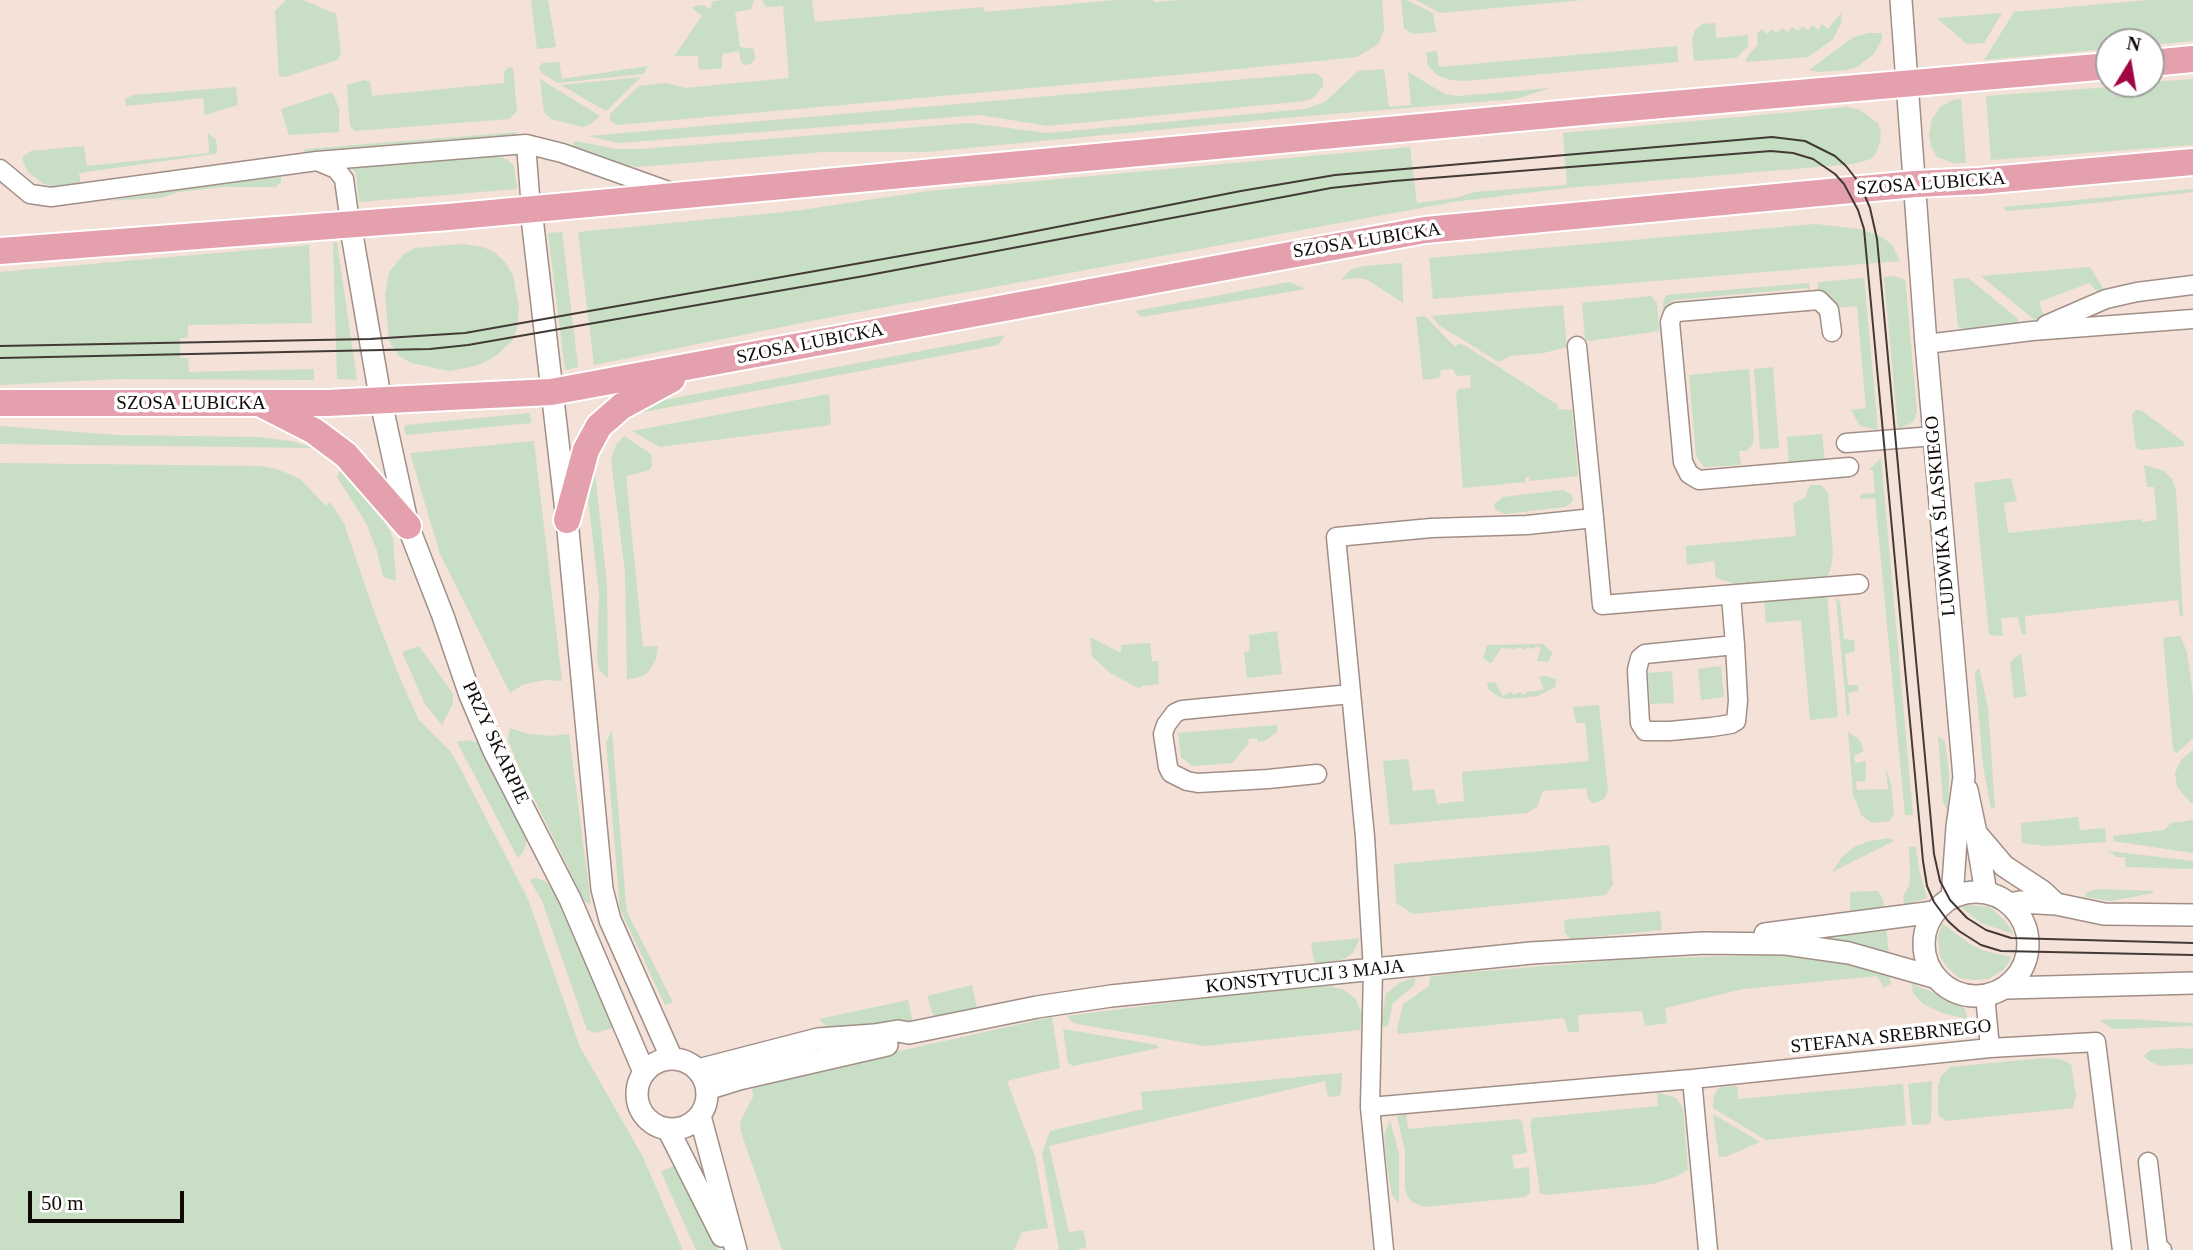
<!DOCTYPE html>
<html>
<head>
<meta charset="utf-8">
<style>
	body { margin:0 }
	#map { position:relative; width:2193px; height:1250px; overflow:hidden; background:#f4e1d8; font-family:Georgia,serif }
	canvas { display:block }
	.north { position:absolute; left:2095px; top:28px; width:70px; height:70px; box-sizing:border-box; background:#fff; border:2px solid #9f9d9c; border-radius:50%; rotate:11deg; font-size:19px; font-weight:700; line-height:28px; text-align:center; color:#100a07 }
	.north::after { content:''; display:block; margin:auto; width:24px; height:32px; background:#a20642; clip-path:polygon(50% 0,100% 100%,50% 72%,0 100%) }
	.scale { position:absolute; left:28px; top:1191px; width:156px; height:32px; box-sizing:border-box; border:4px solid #100a07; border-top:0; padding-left:9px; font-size:21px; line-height:24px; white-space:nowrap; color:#100a07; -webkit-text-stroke:5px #fff; paint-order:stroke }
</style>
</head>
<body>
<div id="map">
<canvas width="2193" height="1250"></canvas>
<div class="north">N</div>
<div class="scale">50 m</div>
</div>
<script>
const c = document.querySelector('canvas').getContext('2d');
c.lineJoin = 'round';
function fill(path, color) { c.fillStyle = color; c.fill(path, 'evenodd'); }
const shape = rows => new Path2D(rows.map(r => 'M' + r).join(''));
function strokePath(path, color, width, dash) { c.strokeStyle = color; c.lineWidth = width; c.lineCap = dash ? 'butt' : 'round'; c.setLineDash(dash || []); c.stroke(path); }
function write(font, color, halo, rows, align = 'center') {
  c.font = font + ' Georgia,serif'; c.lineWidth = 7; c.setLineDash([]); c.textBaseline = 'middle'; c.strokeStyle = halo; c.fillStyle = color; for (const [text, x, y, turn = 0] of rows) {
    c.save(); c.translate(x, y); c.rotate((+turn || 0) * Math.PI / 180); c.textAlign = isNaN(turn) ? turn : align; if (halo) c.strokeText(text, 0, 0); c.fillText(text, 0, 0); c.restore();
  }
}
fill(shape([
	[286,0,303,0,336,14,341,54,337,60,285,77,279,76,275,11],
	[531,0,548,0,556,47,537,49],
	[725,0,754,0,751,9,735,12,740,47,754,49,755,59,751,64,744,65,741,62,739,51,722,54,722,68,699,70,698,56,674,56,702,16,692,8,695,6,704,5,710,9,713,1],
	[762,0,812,0,815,22,983,7,984,12,1116,0,1153,0,1154,2,1180,0,1382,0,1384,31,1378,44,1357,57,1187,74,618,125,610,121,610,114,639,86,666,83,685,88,789,78,783,6,766,7],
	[1401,0,1407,0,1433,13,1436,32,1413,34,1404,28],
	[1416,0,1583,0,1440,13],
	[2148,0,2193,0,2193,41,2151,45,2151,42,2109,42,2109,49,1984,60,2014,12],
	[1842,12,1841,23,1833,39,1808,57,1746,62,1746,58,1758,45,1757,34,1762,29,1767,34,1772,29,1777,33,1782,28,1788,32,1792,27,1798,31,1802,26,1808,30,1813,25,1818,30,1822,24,1828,29],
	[2002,13,1984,43,1967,44,1937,18],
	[1715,23,1716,38,1748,35,1748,46,1736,58,1694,61,1692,40,1695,30,1702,24],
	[1868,33,1882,33,1882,39,1874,54,1858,66,1848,70,1819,72,1809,70,1852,38],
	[1677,46,1678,62,1465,81,1450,80,1437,75,1428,66,1426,52,1437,51,1439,67],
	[559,62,562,79,648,66,643,74,558,83,542,73,539,67,542,63],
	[508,67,513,68,517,111,509,119,355,131,350,126,347,85,364,80,370,82,372,96,504,83,504,72],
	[1384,69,1389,107,1411,105,1408,72,1445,94,1459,96,1550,88,1516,99,1284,118,926,152,823,152,637,167,619,163,571,147,575,141,616,149,642,149,969,123,1047,133,1305,109,1325,102,1358,71],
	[1316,73,1323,79,1323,86,1314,97,1305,101,1048,126,980,115,618,143,588,136],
	[641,77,606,111,561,85],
	[540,79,600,116,591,124,583,127,551,119,544,112],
	[2193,79,2193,145,1991,160,1986,96,2151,84,2151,82],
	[236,87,238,105,205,115,203,98,126,106,125,99,133,95],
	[332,92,339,108,339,132,289,135,281,109],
	[1961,99,1966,163,1953,163,1937,157,1931,146,1929,135,1932,119,1940,107,1953,100],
	[1847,107,1860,110,1878,123,1881,132,1880,142,1877,151,1871,159,1853,164,1567,188,1453,202,821,319,594,365,578,232,795,211,928,191,1410,147,1417,203,1456,198,1474,192,1567,185,1563,133],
	[518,132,511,137,303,154,305,149],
	[208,133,216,139,217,151,215,154,79,173,81,186,59,188,44,184,28,172,23,161,23,156,31,151,84,146,87,166,209,153],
	[497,156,508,160,514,166,517,189,359,202,356,173,350,166],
	[281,175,281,183,275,187,222,187,179,192,160,198,105,201],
	[2193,189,2193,192,2067,206,2006,211,2003,207],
	[1815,224,1860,229,1882,237,1892,245,1900,261,1433,299,1429,258],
	[562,232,578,367,565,370,548,233],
	[337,242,357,380,337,379,333,243],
	[463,244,483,247,494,252,505,262,513,276,519,307,517,328,513,340,498,354,483,363,471,367,449,371,411,363,399,356,389,341,385,296,389,272,404,254,415,248],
	[309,245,312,323,188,325,188,338,180,338,180,358,188,358,189,372,314,369,314,380,119,379,0,385,0,272],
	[1402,263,1403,303,1368,280,1359,278,1341,280,1350,270,1364,266],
	[2090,267,2106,293,2099,293,2089,283,2039,302,2044,317,2035,320,1981,276],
	[1895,276,1905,280,1906,288,1917,412,1913,422,1898,429,1884,277],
	[1864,278,1878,430,1860,426,1851,410,1866,408,1857,306,1833,308,1817,295,1818,282],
	[1968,278,2017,318,2019,322,1967,330,1958,327,1953,279],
	[1289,282,1306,289,1142,317,1135,311],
	[1809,283,1810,295,1807,288,1674,300,1668,305,1664,317,1663,302,1666,295],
	[1651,296,1657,303,1659,331,1589,341,1585,339,1582,303],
	[1563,305,1567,347,1544,353,1510,356,1499,362,1440,326,1431,316],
	[1425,316,1455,347,1458,344,1464,345,1558,405,1558,409,1572,410,1578,476,1530,481,1529,477,1526,477,1525,482,1463,488,1456,394,1459,389,1471,388,1470,375,1457,376,1453,369,1441,370,1439,378,1423,380,1416,317],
	[1005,335,998,345,628,415,664,400],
	[1773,367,1779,448,1760,449,1754,369],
	[1749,369,1754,438,1752,446,1746,451,1739,451,1741,465,1704,467,1696,456,1689,375],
	[829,394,831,425,660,447,632,431],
	[2136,410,2142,411,2184,442,2184,446,2141,450,2136,448,2132,414],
	[530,413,531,423,406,435,404,428,406,425],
	[0,426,116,435,259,437,290,441,316,448,0,444],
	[1822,434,1825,461,1789,464,1787,437],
	[624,436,651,454,652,465,650,470,626,476,643,647,658,646,656,659,649,671,643,676,627,680,625,573,611,460,616,445],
	[534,441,562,681,546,680,524,684,510,693,440,554,410,453],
	[1881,458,1913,815,1905,815,1875,498,1860,499,1860,496,1862,494,1875,493,1873,470,1869,470],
	[0,463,258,466,277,469,300,479,326,506,330,502,344,523,373,609,402,683,419,720,450,751,458,764,528,899,580,1047,643,1157,683,1250,0,1250],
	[594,463,607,584,608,678,599,670,597,660,599,593,588,498],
	[2144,465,2164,471,2172,479,2176,489,2183,616,2180,616,2178,600,2025,616,2026,634,2022,634,2018,617,2001,618,2003,636,1989,635,1974,483,2011,478,2017,501,2004,503,2008,533,2141,519,2142,522,2157,520,2154,487,2147,487],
	[342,467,385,522,393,538,396,581,383,577,377,551,366,523,337,477],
	[1810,485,1821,485,1828,493,1833,553,1831,567,1826,581,1749,588,1716,578,1714,561,1687,565,1686,546,1796,536,1793,503,1805,498],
	[1563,490,1572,495,1573,501,1565,507,1505,514,1495,510,1494,504,1503,497],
	[1827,595,1838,717,1810,720,1801,620,1766,623,1764,601],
	[1836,598,1840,602,1844,639,1854,640,1855,651,1845,654,1848,685,1858,685,1858,691,1848,693,1850,714,1847,716],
	[1277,631,1282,674,1247,678,1244,652,1250,651,1249,635],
	[2180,636,2187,652,2193,696,2193,738,2177,753,2173,750,2163,638],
	[1090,637,1121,653,1121,645,1150,643,1152,661,1158,661,1159,684,1141,686,1140,689,1110,673,1092,656],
	[1543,644,1553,653,1548,662,1537,661,1541,648,1536,646,1534,649,1527,647,1525,650,1518,647,1516,649,1501,648,1493,661,1490,663,1483,658,1487,645],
	[419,646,453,694,453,703,442,725,425,704,402,652],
	[2021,653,2026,694,2029,696,2014,698,2010,662],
	[1721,666,1724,697,1701,700,1698,669],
	[1979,667,1988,708,1995,808,1991,808,1983,766,1975,673],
	[1672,671,1674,703,1650,704,1648,673],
	[1545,676,1556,679,1555,687,1538,696,1509,699,1500,697,1489,690,1487,683,1495,682,1503,696,1511,692,1514,695,1520,692,1523,695,1529,691,1532,692,1544,689,1539,677],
	[1599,705,1608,791,1605,798,1598,802,1592,803,1588,798,1586,788,1543,791,1537,807,1527,813,1390,825,1383,761,1408,759,1413,791,1434,789,1437,804,1464,801,1462,772,1589,761,1585,723,1576,723,1573,707],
	[1277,725,1277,732,1266,740,1258,742,1257,738,1248,739,1249,743,1232,763,1192,766,1181,757,1178,733],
	[510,728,528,734,552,736,569,734,591,904,585,902,520,770,508,740],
	[612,731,626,904,627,912,673,1002,665,1005,620,909,606,742],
	[1848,732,1859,739,1864,751,1854,756,1855,763,1866,761,1865,782,1856,781,1857,790,1888,789,1886,768,1891,784,1894,814,1890,821,1872,823,1862,816,1853,795],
	[1938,736,1945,741,1949,774,1948,812,1943,802],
	[468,740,479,743,495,779,528,837,523,852,518,858,457,742],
	[2193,750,2193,803,2191,803,2177,787,2175,773,2181,760],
	[2078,817,2080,830,2105,828,2106,842,2045,846,2022,843,2021,823],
	[2193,820,2193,853,2113,841,2113,836,2164,830,2171,823],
	[1889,838,1894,841,1832,872,1842,857,1854,847,1870,841],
	[1609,845,1613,884,1606,895,1413,914,1396,903,1394,864],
	[1909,847,1916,847,1919,870,1927,898,1905,905,1903,896,1909,886,1910,874],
	[2109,851,2193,861,2193,869,2126,867,2125,857,2116,857,2112,853,2109,854],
	[535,878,545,881,556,893,617,1024,610,1029,595,1033,587,1030,542,901,530,880],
	[2099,889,2152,891,2154,893,2110,901,2085,897,2087,892],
	[1873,891,1877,891,1883,899,1884,910,1858,912,1850,910,1850,892],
	[1968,905,1990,907,2005,921,2014,934,1981,923,1961,907],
	[1660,911,1662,930,1571,939,1565,933,1564,920],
	[1942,923,1971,945,1985,951,2011,957,2009,962,2003,970,1988,979,1973,980,1959,978,1947,967,1940,956,1938,937],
	[1886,926,1889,956,1809,938],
	[1360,938,1353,953,1344,959,1325,963,1314,962,1311,943],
	[1804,954,1833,958,1889,975,1891,984,1884,988,1877,976,1743,989,1665,1008,1667,1023,1645,1026,1642,1011,1578,1015,1579,1032,1568,1032,1564,1018,1398,1034,1397,1030,1403,1004,1429,986,1430,977,1448,974,1631,959],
	[1416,977,1414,986,1393,1003,1388,1026,1380,1027,1386,994,1399,983],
	[1912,984,1958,1003,1965,1009,1967,1019,1942,1013,1923,1004,1913,993],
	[972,985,977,1008,934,1017,927,996],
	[1327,986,1343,989,1356,999,1362,1014,1360,1030,1205,1046,1078,1024,1072,1022,1067,1016,1206,998],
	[908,1000,913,1022,861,1032,830,1030,819,1019],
	[1052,1017,1060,1068,1007,1081,1035,1156,1048,1228,1022,1232,1014,1250,782,1250,741,1132,740,1122,753,1097,752,1084],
	[2129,1019,2193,1023,2193,1026,2113,1029,2099,1020],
	[1063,1029,1157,1045,1159,1048,1073,1066,1068,1063],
	[2181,1048,2193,1049,2193,1064,2160,1066,2149,1061,2144,1056,2150,1050],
	[2045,1058,2060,1059,2071,1064,2076,1096,2073,1108,1946,1121,1938,1115,1938,1086,1941,1076,1950,1067],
	[1342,1073,1341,1093,1339,1096,1328,1097,1325,1081,1049,1146,1069,1232,1083,1230,1087,1247,1076,1250,1059,1250,1042,1153,1050,1131,1143,1109,1141,1092],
	[1932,1081,1931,1121,1929,1124,1912,1125,1908,1084],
	[1903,1084,1906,1125,1766,1140,1713,1108,1714,1096,1718,1089,1722,1087,1737,1086,1738,1099],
	[1657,1092,1676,1098,1683,1108,1688,1170,1675,1177,1653,1184,1546,1195,1540,1193,1530,1124,1533,1118,1658,1106],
	[1406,1114,1408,1129,1517,1119,1522,1121,1527,1153,1512,1155,1514,1169,1529,1167,1530,1193,1525,1197,1424,1207,1412,1202,1408,1197,1405,1188,1405,1151,1397,1116],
	[1713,1114,1760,1142,1725,1157,1719,1157],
	[1390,1120,1399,1154,1399,1204,1392,1195,1387,1166,1384,1136],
	[679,1163,705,1222,718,1250,696,1250,675,1203,661,1172]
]), '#c8dec5');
const minor = shape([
	[526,144,531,209],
	[317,161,336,169,344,179,350,223],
	[0,169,30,194,51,197,317,161,526,144,562,153,671,192],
	[2046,325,2106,299,2137,292,2193,285],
	[1832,332,1829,310,1819,300,1677,312,1673,314,1670,322,1683,462,1689,474,1699,480,1849,467],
	[1926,344,2032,331,2193,319],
	[1577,346,1594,518],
	[1846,443,1934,436],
	[1731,596,1735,645,1738,701,1736,721,1731,724,1712,727,1670,731,1645,731,1640,723,1637,670,1640,658,1645,654,1735,645],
	[1317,774,1268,779,1198,783,1187,781,1171,773,1168,767,1163,734,1166,725,1175,713,1182,710,1351,694],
	[1985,995,1990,1048],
	[1692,1079,1708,1250],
	[1370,1107,1692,1079,1990,1048,2096,1042,2122,1250],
	[2148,1162,2158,1249,2162,1250],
	[1384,1250,1370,1107,1373,970,1365,837,1336,537,1431,528,1527,525,1594,518,1602,605,1859,584]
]);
const tertiary = shape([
	[1901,0,1926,344,1964,777,1957,827,1952,898],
	[531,209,567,520,602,889,610,920,672,1059],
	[350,223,381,402,408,526,443,616,470,695,493,749,570,899,644,1072],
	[1967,790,1976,833,2004,866,2042,891,2056,904],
	[1976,833,1986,893],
	'1924 944a52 52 0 1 1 104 0a52 52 0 1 1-104 0Z',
	[2009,904,2020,902,2056,904,2104,914,2193,915],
	[1765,934,1934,912],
	[2007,988,2193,983],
	'637 1094a35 35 0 1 1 70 0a35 35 0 1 1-70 0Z',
	[698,1070,818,1039,874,1035,898,1031,909,1033,1037,1007,1111,996,1531,953,1704,943,1786,944,1849,953,1937,978],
	[707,1089,739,1079,887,1045],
	[700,1116,736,1250],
	[668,1129,722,1236]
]);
const primary = shape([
	[2151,63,2193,59],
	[0,251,448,217,1604,110,2109,66],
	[0,403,327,403,551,392,1425,230,1915,184,1979,181,2193,162],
	[265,406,314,431,346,455,408,526],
	[567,520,586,450,599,426,622,406,672,379]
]);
strokePath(minor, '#a18f87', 21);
strokePath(tertiary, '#a18f87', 24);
strokePath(primary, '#fff', 30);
strokePath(minor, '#fff', 18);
strokePath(tertiary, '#fff', 21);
strokePath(primary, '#e4a0ac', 26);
strokePath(shape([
	[0,346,370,339,465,333,985,241,1241,191,1335,175,1772,137,1805,141,1835,156,1846,166,1860,184,1870,208,1877,239,1934,854,1940,881,1950,900,1967,918,1986,930,2011,938,2193,943],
	[0,358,430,349,468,345,864,276,1331,188,1394,181,1771,151,1793,153,1813,159,1835,174,1844,184,1858,210,1864,229,1923,861,1927,886,1934,902,1948,921,1959,931,1981,945,2001,951,2193,955]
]), '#433a36', 2);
write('19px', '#100a07', '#fff', [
	["SZOSA LUBICKA",1931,184,-4],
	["SZOSA LUBICKA",1367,241,-9],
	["SZOSA LUBICKA",810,344,-11],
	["SZOSA LUBICKA",191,404],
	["LUDWIKA ŚLASKIEGO",1941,516,-95],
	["PRZY SKARPIE",495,743,65],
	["KONSTYTUCJI 3 MAJA",1305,977,-6],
	["STEFANA SREBRNEGO",1891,1037,-6]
]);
</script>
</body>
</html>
